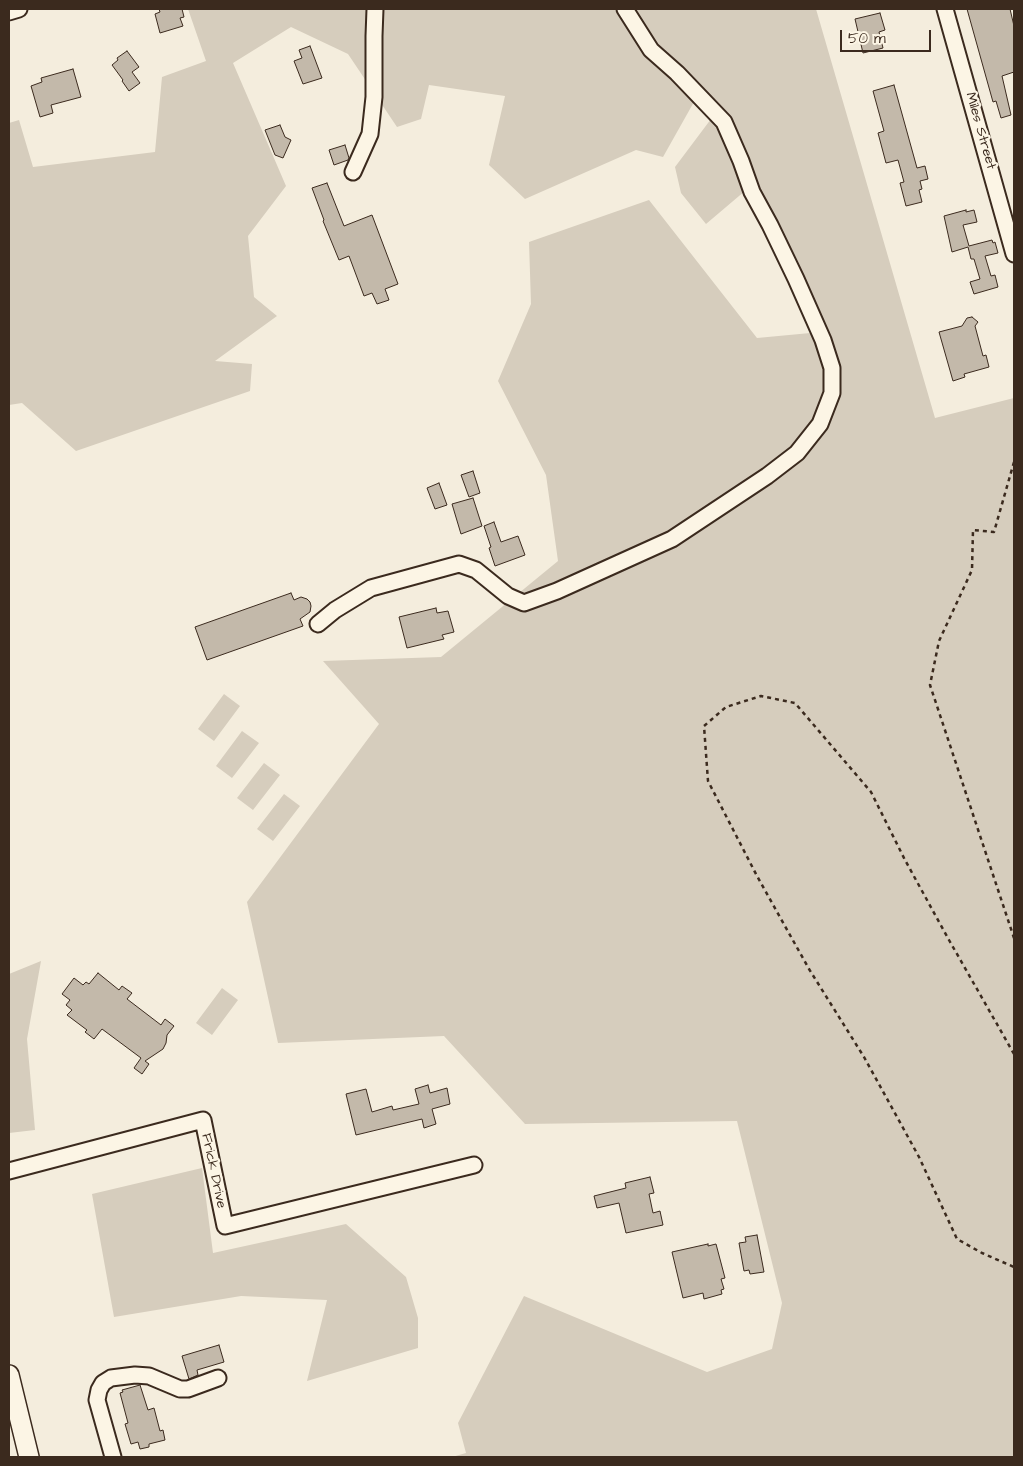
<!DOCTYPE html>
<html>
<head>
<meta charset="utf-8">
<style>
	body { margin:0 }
	#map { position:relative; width:1023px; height:1466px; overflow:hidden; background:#f4eddd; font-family:"Architects Daughter",sans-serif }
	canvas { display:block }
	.frame { position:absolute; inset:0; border:10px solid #3b2a1e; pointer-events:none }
	.scale { position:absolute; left:840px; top:30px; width:91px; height:22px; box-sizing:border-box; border:2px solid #3b2a1e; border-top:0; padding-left:6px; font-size:15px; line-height:18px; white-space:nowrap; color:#3b2a1e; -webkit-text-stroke:4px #fcf5e5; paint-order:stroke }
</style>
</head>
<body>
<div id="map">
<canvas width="1023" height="1466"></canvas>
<div class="frame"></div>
<div class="scale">50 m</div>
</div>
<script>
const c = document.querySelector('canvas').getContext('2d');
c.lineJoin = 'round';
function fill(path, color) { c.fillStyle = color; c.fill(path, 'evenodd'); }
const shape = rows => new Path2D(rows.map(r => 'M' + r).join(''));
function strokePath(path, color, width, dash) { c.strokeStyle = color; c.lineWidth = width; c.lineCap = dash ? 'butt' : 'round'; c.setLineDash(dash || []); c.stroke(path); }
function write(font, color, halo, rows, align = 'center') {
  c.font = font + ' "Architects Daughter",sans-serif'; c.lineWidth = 4.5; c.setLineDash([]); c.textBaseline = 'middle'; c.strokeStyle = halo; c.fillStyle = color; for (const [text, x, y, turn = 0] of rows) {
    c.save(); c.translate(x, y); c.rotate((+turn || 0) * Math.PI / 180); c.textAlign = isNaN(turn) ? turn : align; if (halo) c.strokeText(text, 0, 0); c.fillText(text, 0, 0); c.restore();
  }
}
fill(shape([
	[188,9,816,9,935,418,1014,398,1014,1457,452,1457,466,1453,458,1423,524,1296,707,1372,772,1349,782,1303,737,1121,525,1124,444,1036,278,1043,247,902,379,724,323,661,441,657,558,561,546,475,498,381,531,304,529,242,649,200,757,338,821,332,752,185,706,224,681,193,675,167,717,111,699,93,663,157,636,150,525,199,489,165,505,96,429,85,421,119,397,127,348,54,291,27,233,63,286,186,248,236,254,297,277,316,215,361,252,364,250,391,76,451,22,403,9,405,9,123,19,120,33,167,155,152,162,77,206,61],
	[224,694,240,706,214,741,198,729],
	[242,731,259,743,232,778,216,766],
	[264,763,280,775,253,810,237,798],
	[284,794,300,806,273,841,257,829],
	[41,961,27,1039,35,1130,9,1133,9,974],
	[222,988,238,1000,212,1035,196,1023],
	[202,1168,213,1253,346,1224,406,1277,418,1318,418,1348,307,1381,327,1300,241,1296,114,1317,92,1194]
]), '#d6cdbd');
const building = shape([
	[159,9,182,9,184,17,180,18,183,26,160,33,155,14,160,12,159,9],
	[967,9,1010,9,1014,26,1014,72,1002,76,1011,115,1001,118,996,101,993,102,967,9],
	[880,13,885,30,879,32,883,48,863,53,855,19,880,13],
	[310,46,322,78,303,84,294,61,302,58,299,50,310,46],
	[127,51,139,67,132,72,140,83,129,91,122,81,123,80,112,65,118,60,117,58,127,51],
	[73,69,81,97,51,105,53,113,40,117,31,86,42,82,41,78,73,69],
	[894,85,917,168,925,166,928,179,920,181,922,189,919,190,922,202,906,206,900,183,904,182,898,160,886,163,878,133,884,131,873,91,894,85],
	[280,125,285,137,291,140,283,158,275,155,265,130,280,125],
	[345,145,349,158,348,160,334,165,329,150,345,145],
	[327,183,344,226,372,215,398,284,385,289,389,300,377,304,372,293,364,296,349,256,339,260,323,221,324,220,312,188,327,183],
	[966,210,966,212,974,210,977,222,963,225,969,246,992,240,993,243,995,242,998,253,985,256,991,276,995,275,998,287,974,294,970,282,980,279,974,259,971,259,968,247,952,252,944,216,966,210],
	[972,317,978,322,975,326,983,356,986,355,989,367,964,374,965,377,953,381,939,332,962,326,967,318,972,317],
	[473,471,480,493,469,497,461,475,473,471],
	[439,483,447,505,435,509,427,488,439,483],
	[473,498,482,526,461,534,452,504,473,498],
	[494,522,501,542,518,536,525,555,495,566,489,548,491,547,484,526,494,522],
	[291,593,294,600,301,597,307,599,310,602,311,606,310,612,300,619,303,626,207,660,195,627,291,593],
	[436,608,437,613,448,611,454,632,442,635,444,639,407,648,399,617,436,608],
	[98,973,119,990,122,986,132,993,127,999,161,1025,165,1019,174,1026,167,1035,166,1043,163,1049,145,1061,149,1064,142,1074,134,1068,141,1058,102,1029,94,1039,85,1032,87,1030,67,1015,72,1010,66,1005,70,1000,62,994,74,978,83,985,86,982,89,984,98,973],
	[428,1085,430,1093,447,1088,450,1104,432,1109,436,1124,424,1128,422,1119,356,1135,346,1094,366,1089,372,1112,392,1106,393,1110,419,1104,415,1089,428,1085],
	[650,1177,654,1193,649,1194,653,1213,660,1211,663,1225,626,1233,619,1203,597,1208,594,1196,626,1188,625,1183,650,1177],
	[757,1235,764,1272,750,1274,749,1270,744,1271,739,1243,746,1242,745,1237,757,1235],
	[708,1244,708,1246,716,1244,725,1278,721,1279,724,1289,721,1290,722,1294,704,1299,703,1293,683,1298,672,1252,708,1244],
	[219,1345,224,1362,197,1370,198,1375,189,1379,182,1356,219,1345],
	[140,1385,148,1410,154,1408,160,1431,163,1430,165,1440,149,1444,149,1447,140,1449,138,1442,131,1444,125,1424,128,1423,120,1393,123,1392,122,1390,140,1385]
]);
fill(building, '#c3b9aa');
strokePath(building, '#3b2a1e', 1);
const minor = shape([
	[945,9,1014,254],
	[9,12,19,9],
	[353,172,370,134,374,97,374,36,375,9],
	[318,624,335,610,371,588,459,564,476,570,508,596,524,603,557,591,672,539,767,476,797,453,820,424,832,393,832,368,823,340,796,279,770,225,752,192,741,161,724,122,677,73,651,50,625,9],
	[9,1171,203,1120,225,1226,474,1165],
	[113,1457,97,1400,99,1390,103,1383,111,1378,135,1375,149,1376,180,1389,188,1389,218,1378]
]);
const major = shape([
	[9,1375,29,1457]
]);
strokePath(minor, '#3b2a1e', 19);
strokePath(major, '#3b2a1e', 22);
strokePath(shape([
	[1014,462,994,532,973,530,972,570,939,641,930,685,1014,938],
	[1014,1054,949,940,905,860,871,792,795,703,761,696,726,707,704,726,708,781,757,876,809,969,864,1057,919,1157,957,1239,982,1253,1014,1267]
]), '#3b2a1e', 2.5, [4, 4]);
strokePath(minor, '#fcf5e5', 15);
strokePath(major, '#fcf5e5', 19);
write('14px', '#3b2a1e', '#fcf5e5', [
	["Miles Street",980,131,74],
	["Frick Drive",213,1171,78]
]);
</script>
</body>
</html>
